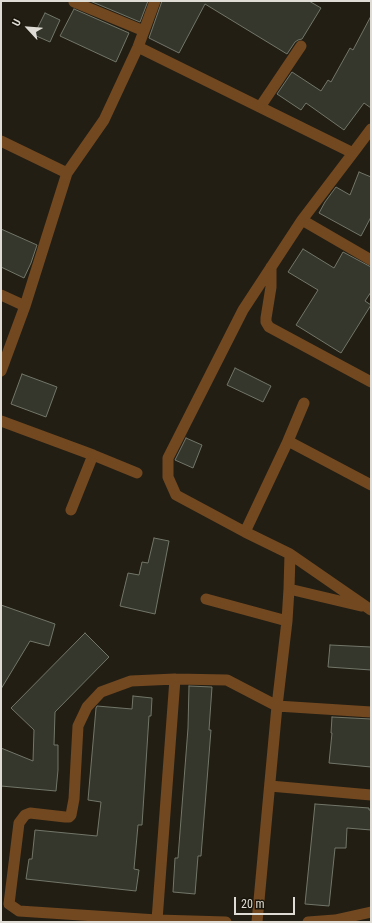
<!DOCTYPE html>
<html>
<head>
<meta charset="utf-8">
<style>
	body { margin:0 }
	#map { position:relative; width:372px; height:923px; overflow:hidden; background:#221e14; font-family:"Roboto Condensed",sans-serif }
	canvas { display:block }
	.frame { position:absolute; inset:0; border:2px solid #dedcd5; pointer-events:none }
	.north { position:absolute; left:8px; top:8px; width:40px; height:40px; -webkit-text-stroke:3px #19150b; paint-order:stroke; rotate:296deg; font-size:11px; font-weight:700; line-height:16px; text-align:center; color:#dedcd5 }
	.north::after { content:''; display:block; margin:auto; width:14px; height:18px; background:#dedcd5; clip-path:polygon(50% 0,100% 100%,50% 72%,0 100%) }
	.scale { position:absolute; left:234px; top:897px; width:61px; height:18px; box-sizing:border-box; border:2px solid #dedcd5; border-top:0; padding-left:5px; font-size:12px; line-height:14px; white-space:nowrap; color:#dedcd5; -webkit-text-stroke:3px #19150b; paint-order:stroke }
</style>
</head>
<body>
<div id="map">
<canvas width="372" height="923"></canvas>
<div class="frame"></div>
<div class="north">U</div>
<div class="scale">20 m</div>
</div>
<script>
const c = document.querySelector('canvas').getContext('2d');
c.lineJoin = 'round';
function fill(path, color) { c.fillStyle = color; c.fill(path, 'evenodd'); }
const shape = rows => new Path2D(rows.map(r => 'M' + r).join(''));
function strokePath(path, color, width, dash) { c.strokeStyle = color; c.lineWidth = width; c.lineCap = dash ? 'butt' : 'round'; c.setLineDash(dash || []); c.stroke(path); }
const building = shape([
	[90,1,148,1,140,22,90,1],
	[162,1,309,1,321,8,302,39,298,40,295,42,287,54,205,4,179,53,149,38,162,1],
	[74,9,129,33,116,62,60,36,74,9],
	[45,13,60,20,50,42,34,35,45,13],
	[371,16,371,108,364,103,344,130,306,103,301,110,277,94,292,72,321,91,328,80,331,82,350,48,353,50,371,16],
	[359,172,371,177,371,217,361,236,319,213,325,202,336,187,350,195,359,172],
	[1,229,37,245,31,263,24,278,1,267,1,229],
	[303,249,334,268,343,252,371,267,371,292,365,301,371,305,341,353,296,325,318,290,288,272,303,249],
	[235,368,271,386,263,402,227,385,235,368],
	[22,374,57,387,46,417,11,404,22,374],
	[186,438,202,445,193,468,175,460,186,438],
	[154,538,169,541,155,614,120,606,128,573,139,575,142,562,148,563,154,538],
	[1,605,55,624,49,646,30,641,1,689,1,605],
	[85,633,109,657,55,712,54,745,58,745,58,770,56,791,1,786,1,748,33,761,34,730,11,708,85,633],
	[330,645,371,647,371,670,328,667,330,645],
	[189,686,212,687,209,730,211,730,201,856,198,856,195,894,173,892,175,858,178,858,188,728,189,686],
	[133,696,152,698,151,716,149,716,142,825,138,825,134,869,139,870,136,891,26,879,29,859,32,859,35,830,97,836,101,802,88,800,96,708,97,706,132,709,133,696],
	[332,717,371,719,371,767,329,763,332,733,331,733,332,717],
	[315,804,369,808,369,810,371,810,371,830,347,828,346,848,335,848,329,906,305,904,315,804]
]);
fill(building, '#35372c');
strokePath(building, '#727669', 1);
strokePath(shape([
	[74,2,144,31],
	[138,47,353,153,371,129],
	[260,107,301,46],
	[1,141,67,173],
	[353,153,302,220,243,310,168,458,168,477,176,495,245,532,290,554,371,610],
	[302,220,371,260],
	[271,267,271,287,266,318,266,322,269,327,371,382],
	[1,295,25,306],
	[1,371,25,306,67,173,104,120,138,47,155,1],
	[1,421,93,455,71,510],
	[288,441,304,403],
	[93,455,137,473],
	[245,532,288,441,371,485],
	[289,589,361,606],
	[206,599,287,621],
	[270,786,371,795],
	[157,920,175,679],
	[226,922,157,920,19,911,9,904,19,823,25,815,30,813,65,817,69,817,71,815,74,799,78,726,87,707,101,692,131,681,175,679,227,680,277,706,371,712],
	[257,922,277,706,287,621,289,589,290,554],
	[308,922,335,920,371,912]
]), '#724820', 11);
</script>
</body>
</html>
